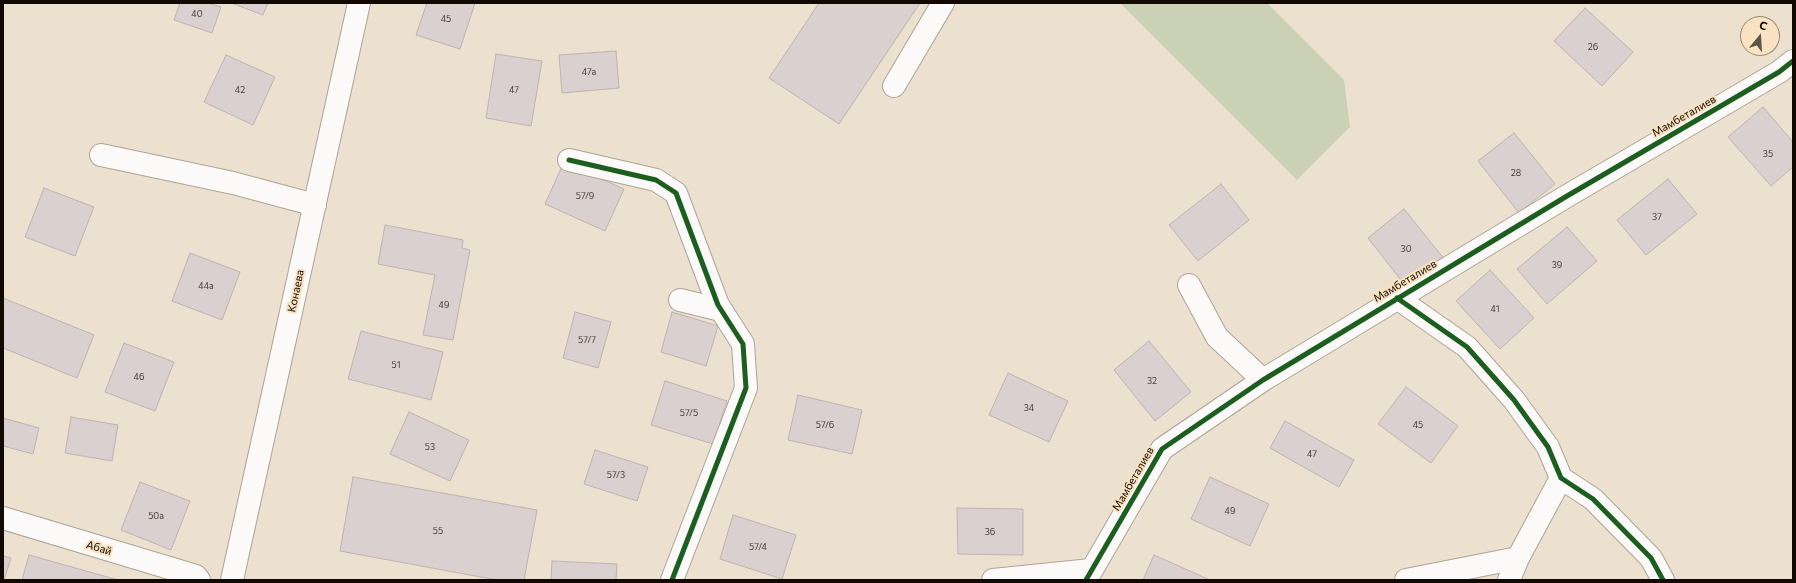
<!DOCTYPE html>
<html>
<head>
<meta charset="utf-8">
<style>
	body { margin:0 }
	#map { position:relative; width:1796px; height:583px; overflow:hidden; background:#ece0ce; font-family:Commissioner,sans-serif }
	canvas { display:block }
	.frame { position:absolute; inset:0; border:4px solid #120a02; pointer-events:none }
	.north { position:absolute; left:1740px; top:16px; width:40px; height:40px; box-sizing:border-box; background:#f9e2c1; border:1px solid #9d8c75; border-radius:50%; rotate:18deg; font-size:11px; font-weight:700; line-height:16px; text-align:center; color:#120a02 }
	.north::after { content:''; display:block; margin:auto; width:14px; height:18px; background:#5e5549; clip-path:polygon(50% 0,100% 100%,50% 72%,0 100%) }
</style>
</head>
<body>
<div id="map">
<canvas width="1796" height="583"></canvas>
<div class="frame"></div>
<div class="north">С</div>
</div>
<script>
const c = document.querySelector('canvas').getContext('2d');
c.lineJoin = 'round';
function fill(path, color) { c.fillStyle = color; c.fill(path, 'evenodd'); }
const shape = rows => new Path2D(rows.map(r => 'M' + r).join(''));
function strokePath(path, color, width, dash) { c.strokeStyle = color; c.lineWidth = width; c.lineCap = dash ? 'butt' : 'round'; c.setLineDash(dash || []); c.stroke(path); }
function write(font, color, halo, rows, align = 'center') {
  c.font = font + ' Commissioner,sans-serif'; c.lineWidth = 4; c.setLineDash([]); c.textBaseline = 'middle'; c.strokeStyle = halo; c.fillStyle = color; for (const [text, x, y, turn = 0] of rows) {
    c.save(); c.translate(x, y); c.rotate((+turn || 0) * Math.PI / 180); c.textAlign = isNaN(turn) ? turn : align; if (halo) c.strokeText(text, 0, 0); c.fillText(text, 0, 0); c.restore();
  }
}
fill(shape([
	[1120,3,1267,3,1344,80,1350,127,1297,180]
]), '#cbd1b4');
const building = shape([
	[180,3,208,3,221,7,212,33,174,20,180,3],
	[231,3,268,3,263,15,231,3],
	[427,3,475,3,460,49,416,35,427,3],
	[819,3,920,3,839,124,769,78,819,3],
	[1585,8,1633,52,1602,86,1554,41,1585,8],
	[616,51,619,88,562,93,559,55,616,51],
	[496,54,542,61,531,126,486,118,496,54],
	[226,55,275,77,253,125,204,102,226,55],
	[1763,107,1793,142,1793,167,1771,186,1728,137,1763,107],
	[1514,133,1555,184,1519,213,1478,161,1514,133],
	[564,162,624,189,605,231,545,204,564,162],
	[1668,179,1697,214,1646,255,1617,220,1668,179],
	[1221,184,1249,220,1198,261,1169,225,1221,184],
	[44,188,94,207,75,256,25,237,44,188],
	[1404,209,1445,260,1408,289,1368,238,1404,209],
	[385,225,463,240,462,248,470,250,453,340,423,335,435,275,378,264,385,225],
	[1567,227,1597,261,1547,304,1517,269,1567,227],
	[190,253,240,272,222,320,172,301,190,253],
	[1490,270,1534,318,1500,349,1456,301,1490,270],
	[3,298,94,335,77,378,3,348,3,298],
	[575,312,611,322,598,368,563,358,575,312],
	[672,312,718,326,706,366,661,352,672,312],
	[361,331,443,352,431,400,348,379,361,331],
	[1149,341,1191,392,1155,421,1114,370,1149,341],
	[124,343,174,362,155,411,105,392,124,343],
	[1008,373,1068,401,1049,442,989,415,1008,373],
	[665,381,727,401,713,444,651,425,665,381],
	[1406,387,1458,426,1431,463,1378,424,1406,387],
	[798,395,862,410,852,454,788,440,798,395],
	[409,412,469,440,450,481,390,454,409,412],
	[71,417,118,425,112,461,65,453,71,417],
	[3,418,39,428,33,454,3,446,3,418],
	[1285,421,1354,460,1339,487,1270,448,1285,421],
	[595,450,648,467,637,501,584,484,595,450],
	[353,477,537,510,524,580,497,580,340,551,353,477],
	[1210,477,1269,504,1250,546,1191,519,1210,477],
	[140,482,190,501,171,550,121,530,140,482],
	[957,508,1023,509,1023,555,958,554,957,508],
	[733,515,796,535,782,579,720,559,733,515],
	[29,555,118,580,22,580,29,555],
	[1154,555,1210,580,1143,580,1154,555],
	[3,556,11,558,4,580,3,580,3,556],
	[552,561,617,564,616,580,551,580,552,561]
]);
fill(building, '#d9d0cf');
strokePath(building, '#bdb3b1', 1);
const minor = shape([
	[894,86,943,3],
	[101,155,233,183,315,205],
	[569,160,656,180,676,193,718,305,743,344,746,388,672,580],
	[1189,285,1217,337,1263,380],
	[1397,298,1467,347,1514,400,1548,447,1561,478,1593,499,1651,558,1663,580],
	[680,300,721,310],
	[3,518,196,576,199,580],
	[993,580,1091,570],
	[1086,580,1162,449,1263,380,1567,196,1779,72,1793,61],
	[1406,580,1518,558],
	[1509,580,1518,558,1561,478]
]);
const major = shape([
	[232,580,359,3]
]);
strokePath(minor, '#ada496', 24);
strokePath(major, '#ada496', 24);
strokePath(minor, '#fcfaf8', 22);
strokePath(major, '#fcfaf8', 22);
strokePath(shape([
	[569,160,656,180,676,193,718,305,743,344,746,388,672,580],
	[1397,298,1467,347,1514,400,1548,447,1561,478,1593,499,1651,558,1663,580],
	[1086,580,1162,449,1263,380,1567,196,1779,72,1793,61]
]), '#1b5e20', 5);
write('9px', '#443c35', null, [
	["40",197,14],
	["45",446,19],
	["26",1593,47],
	["47а",589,72],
	["42",240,90],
	["47",514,90],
	["35",1768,154],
	["28",1516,173],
	["57/9",585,196],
	["37",1657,217],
	["30",1406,249],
	["39",1557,265],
	["44а",206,286],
	["49",444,305],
	["41",1495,309],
	["57/7",587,340],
	["51",396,365],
	["46",139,377],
	["32",1152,381],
	["34",1029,408],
	["57/5",689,413],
	["57/6",825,425],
	["45",1418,425],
	["53",430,447],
	["47",1312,454],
	["57/3",616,475],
	["49",1230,511],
	["50а",156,516],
	["55",438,531],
	["36",990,532],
	["57/4",758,547]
]);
write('11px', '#120a02', '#f9e2c1', [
	["Мамбеталиев",1684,116,-30],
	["Мамбеталиев",1405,281,-31],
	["Конаева",296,291,-78],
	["Мамбеталиев",1133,479,-60],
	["Абай",99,548,17]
]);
</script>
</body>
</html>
